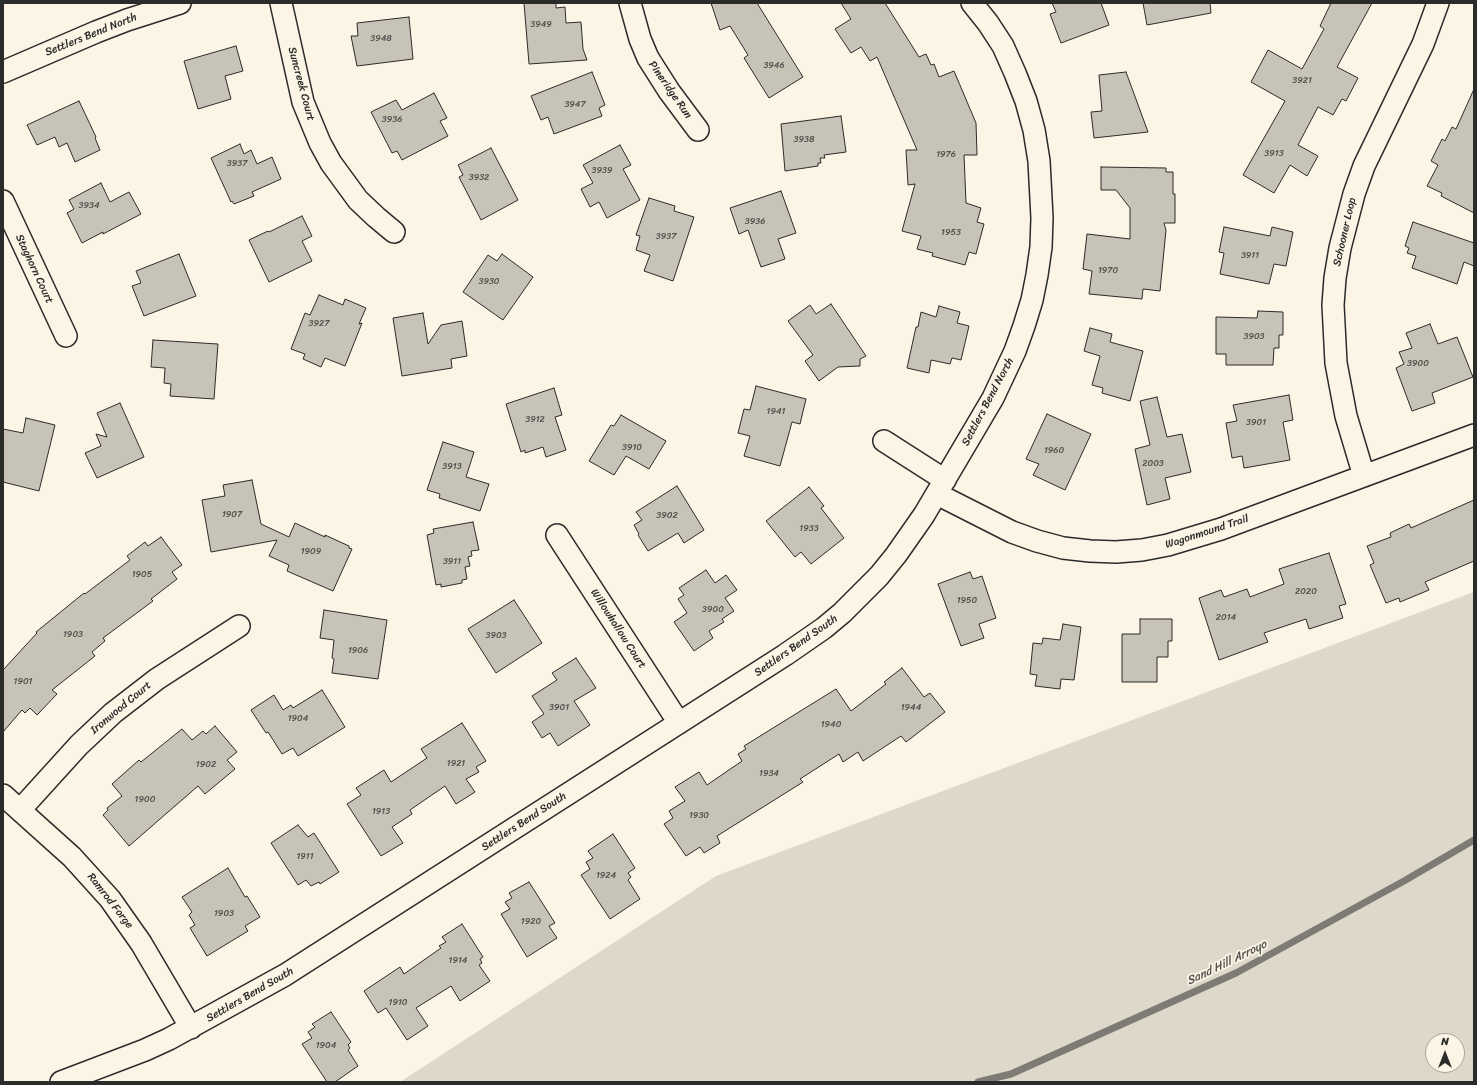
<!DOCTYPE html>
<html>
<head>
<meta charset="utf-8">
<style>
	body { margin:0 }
	#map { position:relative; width:1477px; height:1085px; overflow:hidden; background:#fcf5e5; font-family:Sriracha,sans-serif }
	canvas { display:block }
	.frame { position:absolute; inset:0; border:4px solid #2b2b2b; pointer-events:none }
	.north { position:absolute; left:1425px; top:1033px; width:40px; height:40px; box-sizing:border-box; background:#fcf5e5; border:1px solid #a8a49b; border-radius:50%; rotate:0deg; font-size:11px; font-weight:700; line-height:16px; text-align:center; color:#2b2b2b }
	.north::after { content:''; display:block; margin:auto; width:14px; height:18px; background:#2b2b2b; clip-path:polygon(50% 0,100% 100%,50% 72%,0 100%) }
</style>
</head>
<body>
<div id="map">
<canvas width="1477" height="1085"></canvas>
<div class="frame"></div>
<div class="north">N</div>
</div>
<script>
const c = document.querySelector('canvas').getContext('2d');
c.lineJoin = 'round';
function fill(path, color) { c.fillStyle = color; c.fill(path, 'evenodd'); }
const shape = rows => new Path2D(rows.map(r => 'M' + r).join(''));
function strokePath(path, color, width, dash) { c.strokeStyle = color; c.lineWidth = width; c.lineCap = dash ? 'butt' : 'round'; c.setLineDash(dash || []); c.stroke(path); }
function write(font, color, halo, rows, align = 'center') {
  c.font = font + ' Sriracha,sans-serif'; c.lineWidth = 3.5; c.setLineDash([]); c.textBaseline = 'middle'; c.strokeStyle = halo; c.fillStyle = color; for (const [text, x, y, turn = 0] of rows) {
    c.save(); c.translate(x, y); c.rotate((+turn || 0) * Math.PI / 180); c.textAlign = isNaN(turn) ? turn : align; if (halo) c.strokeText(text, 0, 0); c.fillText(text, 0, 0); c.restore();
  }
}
fill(shape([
	[1474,592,1474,1082,400,1082,716,876],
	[1433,1041,1457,1041,1457,1065,1433,1065]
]), '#ded8ca');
strokePath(shape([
	[978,1082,1011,1074,1236,973,1404,881,1474,840]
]), '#7d7b74', 7);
const building = shape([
	[524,3,556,3,556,8,565,7,566,23,581,22,583,49,587,60,529,64,524,3],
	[711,3,757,3,803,77,769,98,744,58,748,55,730,26,720,30,711,3],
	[841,3,885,3,919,57,926,54,931,65,934,64,939,77,954,71,976,123,977,155,964,155,966,203,981,208,977,222,984,224,976,254,969,252,965,265,932,256,933,253,917,249,921,236,902,231,915,184,908,185,906,150,917,150,877,57,870,61,861,47,851,53,835,29,851,19,841,3],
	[1052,3,1101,3,1109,25,1061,43,1050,14,1056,12,1052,3],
	[1143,3,1210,3,1211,13,1147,25,1143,3],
	[1331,3,1372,3,1337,67,1358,78,1346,101,1342,99,1333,115,1318,107,1298,145,1318,156,1307,176,1290,165,1274,193,1243,175,1285,101,1251,82,1268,50,1302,69,1324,29,1320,26,1331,3],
	[409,17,413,59,357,66,351,36,358,36,357,23,409,17],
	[236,46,243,71,225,76,231,99,198,109,184,61,236,46],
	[592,72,605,105,599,108,602,116,554,134,548,117,541,120,531,96,592,72],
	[1126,72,1148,132,1094,138,1091,112,1102,111,1099,75,1126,72],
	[1474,89,1474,213,1441,196,1442,193,1427,186,1438,165,1431,161,1442,139,1445,141,1452,127,1456,129,1474,89],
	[434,93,447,118,440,121,448,136,402,160,397,151,392,153,371,112,396,100,402,110,434,93],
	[79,101,96,137,95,138,100,150,75,162,67,143,59,147,55,137,37,145,27,125,79,101],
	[841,116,846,152,824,155,825,158,820,158,821,163,818,163,818,166,785,171,781,124,841,116],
	[240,144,244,154,251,150,257,164,272,157,281,179,252,192,254,196,234,204,232,201,231,202,211,158,240,144],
	[620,145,631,165,623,169,640,200,607,218,599,202,590,207,581,189,593,183,583,165,620,145],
	[491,148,518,200,481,220,459,177,463,175,458,165,491,148],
	[1101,167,1166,168,1166,172,1173,172,1173,194,1175,194,1175,223,1164,223,1166,230,1160,291,1143,289,1142,299,1089,294,1092,271,1083,269,1087,234,1130,239,1130,208,1116,190,1101,190,1101,167],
	[101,183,110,202,129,192,141,214,103,234,103,232,82,243,67,213,74,209,69,200,101,183],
	[781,191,796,233,778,239,785,259,761,267,748,230,739,234,730,208,781,191],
	[649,198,675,206,674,211,694,217,673,281,644,271,650,255,636,250,640,236,636,235,649,198],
	[302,216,312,236,302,241,312,261,269,282,249,240,268,231,269,232,302,216],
	[1413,222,1474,243,1474,266,1464,262,1457,284,1412,268,1416,256,1407,253,1409,248,1405,246,1413,222],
	[1224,227,1270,236,1272,227,1293,232,1286,266,1274,264,1269,284,1220,274,1224,253,1219,252,1224,227],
	[179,254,196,296,144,316,132,286,141,283,136,271,179,254],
	[502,254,533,277,503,320,463,292,488,255,497,261,502,254],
	[319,295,343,305,345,299,366,308,359,324,362,323,345,366,325,358,321,367,303,359,305,354,291,349,305,313,310,315,319,295],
	[831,304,866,356,860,359,860,366,838,367,819,381,805,361,813,355,788,321,810,305,816,314,831,304],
	[939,306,960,312,957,323,969,326,961,360,952,358,950,364,931,360,929,373,907,368,916,327,918,327,921,312,936,317,939,306],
	[1258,311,1283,312,1283,335,1279,335,1279,348,1274,348,1273,365,1226,365,1226,354,1216,354,1216,317,1257,318,1258,311],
	[423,313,428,344,441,325,462,321,467,356,451,359,452,368,402,376,393,318,423,313],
	[1430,324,1438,344,1457,337,1473,377,1432,393,1435,403,1412,411,1396,368,1404,364,1399,352,1412,348,1406,333,1430,324],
	[1090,328,1112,334,1110,342,1143,351,1130,401,1102,393,1103,388,1092,385,1100,356,1084,351,1090,328],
	[153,340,218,344,214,399,170,396,171,384,164,383,165,368,151,367,153,340],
	[756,386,806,399,800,424,792,422,780,466,744,456,750,436,738,433,744,409,750,410,756,386],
	[554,388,562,415,555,417,566,450,546,457,543,447,525,453,525,450,521,452,506,404,554,388],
	[1289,395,1293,420,1283,422,1290,460,1244,468,1242,456,1232,458,1226,423,1237,421,1233,405,1289,395],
	[1157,397,1167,437,1182,434,1191,472,1165,478,1170,499,1147,505,1135,449,1150,445,1140,401,1157,397],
	[120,403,144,457,97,478,85,453,101,446,96,434,107,437,97,413,120,403],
	[1047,414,1091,434,1065,490,1033,475,1039,464,1026,459,1047,414],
	[621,415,666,441,649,469,626,456,614,475,589,461,611,425,614,426,621,415],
	[26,418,55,425,39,491,3,482,3,429,23,433,26,418],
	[443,442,474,452,466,477,489,484,480,511,439,498,440,494,427,490,443,442],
	[252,480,261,524,289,537,295,523,325,537,325,535,349,546,349,548,352,549,333,591,287,571,289,565,269,556,277,540,211,552,202,500,225,496,223,485,252,480],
	[677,486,704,530,684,543,678,533,648,551,638,535,639,534,634,525,642,520,636,512,677,486],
	[809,487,824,506,821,508,844,538,811,564,801,552,795,557,766,521,809,487],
	[1474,500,1474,561,1425,582,1429,590,1400,602,1399,598,1386,603,1370,565,1374,563,1367,546,1391,537,1390,533,1409,524,1411,528,1474,500],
	[473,522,479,550,471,551,472,556,468,557,470,566,465,567,467,579,462,580,462,583,441,587,441,584,436,585,427,535,434,533,433,529,473,522],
	[161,537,182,565,172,572,177,579,151,599,153,601,103,638,105,641,92,652,95,656,52,690,57,694,37,715,30,708,25,713,22,710,3,732,3,670,37,633,36,632,84,593,85,594,130,560,127,556,145,542,148,546,161,537],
	[1329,553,1346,604,1339,606,1343,618,1309,629,1306,619,1264,633,1268,642,1219,660,1199,598,1221,590,1224,597,1247,589,1250,597,1284,584,1279,569,1329,553],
	[706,570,715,583,726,575,737,590,725,598,734,611,722,619,724,622,709,631,713,638,694,651,674,622,687,613,678,599,684,595,679,588,706,570],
	[970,572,973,579,982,576,996,618,979,624,984,638,961,646,938,584,970,572],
	[514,600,542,643,496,673,468,629,514,600],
	[324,610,387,620,378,679,332,673,334,659,332,658,334,640,320,638,324,610],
	[1140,619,1172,619,1172,641,1168,641,1168,657,1157,657,1157,682,1122,682,1122,634,1140,634,1140,619],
	[1063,624,1081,627,1074,680,1061,679,1060,689,1035,686,1037,675,1030,674,1033,643,1042,644,1043,638,1060,640,1063,624],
	[576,658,596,688,574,701,590,725,558,746,550,733,542,738,532,722,544,714,532,696,557,680,552,673,576,658],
	[902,668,924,697,930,693,945,712,906,742,901,736,863,761,858,752,843,762,839,754,800,779,803,782,717,836,720,843,704,853,700,847,686,856,664,824,673,818,669,811,685,801,675,787,699,772,707,785,742,761,738,754,746,749,744,746,836,689,851,711,886,684,884,682,902,668],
	[322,690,345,727,298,756,293,748,282,754,268,732,266,733,251,710,274,695,283,710,291,705,293,708,322,690],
	[462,723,486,761,476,767,479,772,466,779,475,792,456,804,445,786,410,810,412,814,392,827,403,843,381,856,347,804,361,795,356,788,384,770,391,782,427,758,421,749,462,723],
	[215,726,237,752,227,760,235,769,205,794,198,786,129,846,103,815,108,810,107,808,122,796,112,784,139,760,141,762,182,729,192,740,203,731,206,734,215,726],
	[298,825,308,837,314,833,339,872,320,884,319,882,311,886,306,880,298,885,271,843,298,825],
	[613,834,635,868,628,873,631,877,628,880,640,899,610,919,581,875,590,869,586,862,593,858,588,851,613,834],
	[228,868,245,897,247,896,260,917,245,926,248,931,207,956,190,928,195,925,189,915,192,912,182,897,228,868],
	[529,882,555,923,549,926,557,938,527,957,501,914,510,909,505,902,512,898,509,893,529,882],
	[462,924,483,957,480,959,482,963,479,965,490,981,460,1001,451,986,416,1008,428,1026,407,1040,386,1008,378,1013,364,991,400,967,404,974,441,948,439,946,446,942,442,937,462,924],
	[331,1012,351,1042,348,1045,350,1048,348,1050,358,1066,335,1082,327,1082,302,1044,312,1038,308,1032,315,1027,312,1024,331,1012]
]);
fill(building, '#c8c3b7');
strokePath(building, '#2b2b2b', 1);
const street = shape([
	[281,3,303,102,320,143,331,163,358,200,376,217,394,232],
	[630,3,640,39,648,58,669,91,698,130],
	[3,72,96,32,127,20,180,3],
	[3,201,66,336],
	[884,441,945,480],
	[1364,476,1346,416,1336,363,1333,305,1335,278,1340,248,1354,194,1364,166,1423,44,1438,3],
	[937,494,1012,532,1037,541,1063,548,1090,551,1116,552,1142,550,1168,545,1221,529,1474,435],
	[557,535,679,723],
	[3,795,72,857,110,899,141,943,191,1028],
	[20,810,79,745,113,713,157,679,239,626],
	[61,1082,145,1050,169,1039,285,975,785,655,824,628,842,613,879,576,896,555,924,515,993,398,1015,351,1024,326,1032,300,1037,275,1041,247,1042,218,1039,161,1034,130,1026,101,1015,73,1003,46,988,23,972,3]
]);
strokePath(street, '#2b2b2b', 24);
strokePath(street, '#fcf5e5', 21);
write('9px', '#52514e', null, [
	["3949",541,25],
	["3948",381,39],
	["3946",774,66],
	["3921",1302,81],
	["3947",575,105],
	["3936",392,120],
	["3938",804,140],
	["3913",1274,154],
	["1976",946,155],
	["3937",237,164],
	["3939",602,171],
	["3932",479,178],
	["3934",89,206],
	["3936",755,222],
	["1953",951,233],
	["3937",666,237],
	["3911",1250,256],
	["1970",1108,271],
	["3930",489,282],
	["3927",319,324],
	["3903",1254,337],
	["3900",1418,364],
	["1941",776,412],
	["3912",535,420],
	["3901",1256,423],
	["3910",632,448],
	["1960",1054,451],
	["2003",1153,464],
	["3913",452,467],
	["1907",232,515],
	["3902",667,516],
	["1933",809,529],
	["1909",311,552],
	["3911",452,562],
	["1905",142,575],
	["2020",1306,592],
	["1950",967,601],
	["3900",713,610],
	["2014",1226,618],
	["1903",73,635],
	["3903",496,636],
	["1906",358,651],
	["1901",23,682],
	["3901",559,708],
	["1944",911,708],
	["1904",298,719],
	["1940",831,725],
	["1921",456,764],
	["1902",206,765],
	["1934",769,774],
	["1900",145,800],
	["1913",381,812],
	["1930",699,816],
	["1911",305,857],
	["1924",606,876],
	["1903",224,914],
	["1920",531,922],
	["1914",458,961],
	["1910",398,1003],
	["1904",326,1046]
]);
write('11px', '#2b2b2b', '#fcf5e5', [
	["Settlers Bend North",91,35,-22],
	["Suncreek Court",301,84,75],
	["Pineridge Run",670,90,55],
	["Schooner Loop",1345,232,-77],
	["Staghorn Court",34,269,65],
	["Settlers Bend North",988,402,-62],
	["Wagonmound Trail",1207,532,-18],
	["Willowhollow Court",618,629,57],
	["Settlers Bend South",796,646,-35],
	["Ironwood Court",121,708,-40],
	["Settlers Bend South",524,822,-33],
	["Ramrod Forge",110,901,52],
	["Settlers Bend South",250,995,-30]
]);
write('italic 12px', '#545350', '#fcf5e5', [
	["Sand Hill Arroyo",1227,963,-26]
]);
</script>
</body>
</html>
